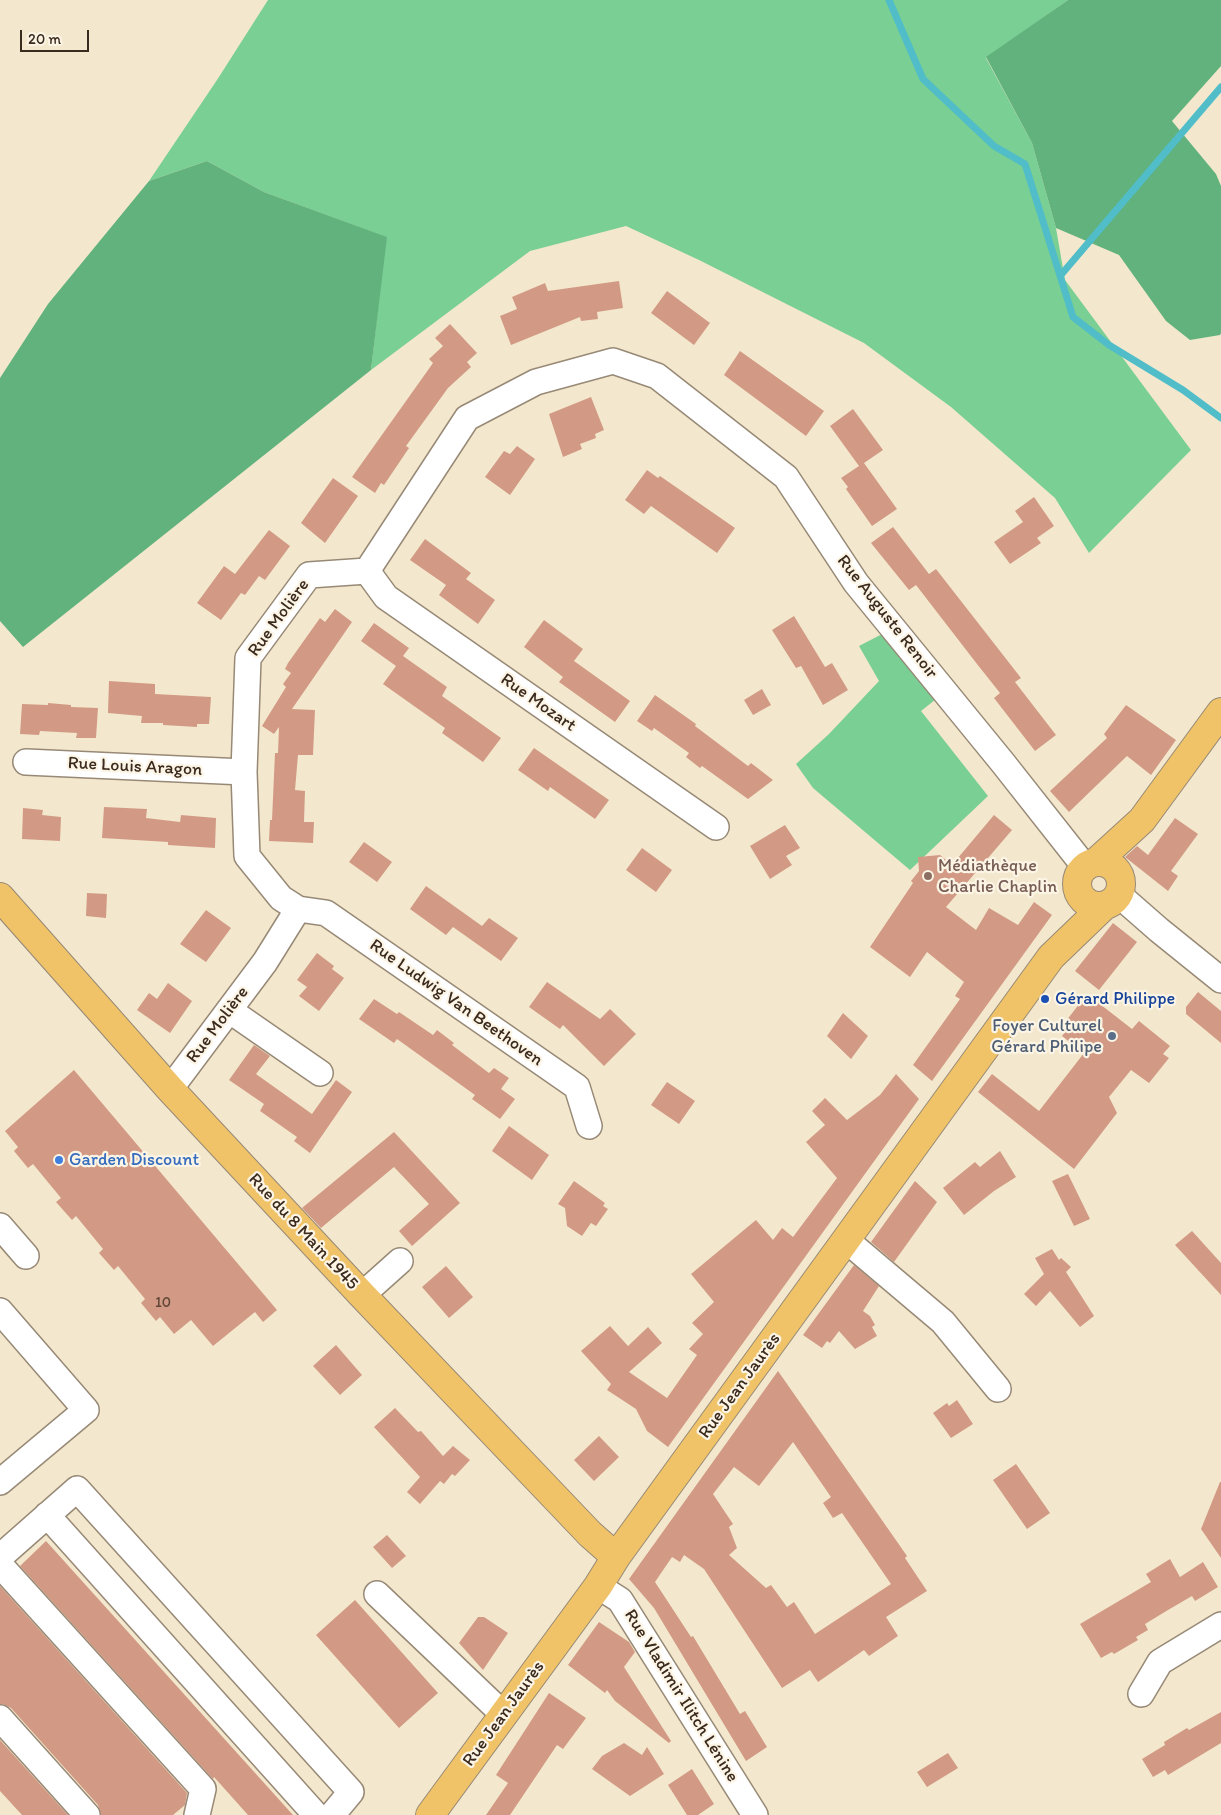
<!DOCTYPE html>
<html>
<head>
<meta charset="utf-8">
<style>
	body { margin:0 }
	#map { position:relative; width:1221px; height:1815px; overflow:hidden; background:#f3e8cd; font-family:Itim,sans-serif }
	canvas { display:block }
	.scale { position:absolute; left:20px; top:30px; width:69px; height:22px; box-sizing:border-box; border:2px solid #3b2a1e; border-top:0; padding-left:6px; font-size:15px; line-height:18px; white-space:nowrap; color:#3b2a1e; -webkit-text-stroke:4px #fcf5e5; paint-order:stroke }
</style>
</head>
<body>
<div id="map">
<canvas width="1221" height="1815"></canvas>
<div class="scale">20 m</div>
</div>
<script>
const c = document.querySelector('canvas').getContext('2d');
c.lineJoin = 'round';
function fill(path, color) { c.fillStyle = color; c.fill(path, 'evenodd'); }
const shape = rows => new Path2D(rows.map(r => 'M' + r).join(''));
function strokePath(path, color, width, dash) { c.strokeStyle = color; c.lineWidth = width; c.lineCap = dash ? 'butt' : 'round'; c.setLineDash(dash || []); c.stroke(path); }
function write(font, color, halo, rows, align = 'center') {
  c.font = font + ' Itim,sans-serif'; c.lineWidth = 4.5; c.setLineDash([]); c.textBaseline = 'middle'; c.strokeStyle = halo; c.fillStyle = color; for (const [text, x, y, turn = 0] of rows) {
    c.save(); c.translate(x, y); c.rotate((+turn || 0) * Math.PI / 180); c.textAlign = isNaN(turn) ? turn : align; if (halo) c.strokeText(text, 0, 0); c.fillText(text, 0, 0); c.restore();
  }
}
fill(shape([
	[268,0,1068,0,986,58,1032,143,1056,228,1065,280,1191,450,1089,553,1055,498,951,407,864,343,699,260,626,226,530,251,371,370,386,237,264,192,207,161,149,181,217,80],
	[888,631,940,696,921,711,988,796,910,870,813,788,796,764,829,734,879,681,859,646]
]), '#79cf94');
fill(shape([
	[1068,0,1221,0,1221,66,1172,121,1216,174,1221,186,1221,333,1220,335,1190,340,1166,321,1119,255,1056,228,1032,143,986,57],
	[207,161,264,192,387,237,371,370,23,647,0,621,0,378,48,304,149,181]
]), '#62b27e');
strokePath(shape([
	[889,0,923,79,994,146,1025,164,1073,317,1109,345,1183,390,1221,418],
	[1060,276,1221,87]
]), '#50bdc8', 7);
fill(shape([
	[619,281,623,308,597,312,598,319,581,321,580,317,511,345,500,316,517,309,512,297,545,283,548,291],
	[667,291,710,323,694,345,651,313],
	[450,324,477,353,467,362,471,367,448,388,406,446,409,448,384,485,381,483,375,493,352,477,433,363,429,359,443,346,435,338],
	[740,351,824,411,806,436,724,375],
	[591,397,604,430,595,434,596,438,580,444,582,449,563,457,549,414],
	[853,409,883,450,864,463,897,509,872,526,846,489,848,487,841,478,859,466,830,426],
	[517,446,535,459,510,495,485,477,504,451,510,454],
	[647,470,658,478,660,476,735,528,717,553,651,506,644,514,625,500],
	[333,478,358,496,325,543,301,523],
	[1034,497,1054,526,1037,538,1041,543,1010,564,994,542,1023,522,1015,511],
	[893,527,929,574,936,569,1021,678,1015,682,1056,735,1035,751,994,698,1000,693,977,664,916,585,909,590,871,543],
	[269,530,290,546,265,580,259,576,245,595,241,593,221,620,197,603,224,566,235,574],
	[425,539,471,573,466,579,495,600,478,624,439,595,446,585,410,560],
	[335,609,352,622,292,709,315,710,313,755,298,755,295,790,305,791,304,822,314,822,313,843,269,841,270,820,272,820,275,753,278,753,279,727,274,734,262,726,286,687,283,684,291,673,285,669,288,663,320,618,325,622],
	[794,616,825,667,832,663,848,690,823,705,801,666,796,668,772,630],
	[544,620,583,649,574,661,630,701,615,722,559,682,563,677,524,647],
	[374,623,409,648,403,656,447,687,442,696,501,738,483,762,442,733,445,728,383,684,396,666,361,641],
	[109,681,155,684,155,694,211,697,209,724,197,724,197,727,163,725,163,723,141,723,142,716,108,713],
	[762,689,771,705,753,715,744,700],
	[655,695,696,724,695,726,748,766,751,763,773,780,748,799,702,766,700,768,686,757,689,753,654,728,652,731,637,721],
	[48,703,71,705,71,707,98,708,96,738,76,738,77,733,40,731,39,735,20,734,22,704,48,705],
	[1126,705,1176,740,1151,775,1127,756,1069,812,1050,791,1107,738,1104,734],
	[534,748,609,800,595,819,550,787,548,791,518,770],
	[104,807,147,809,146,818,180,822,181,815,216,818,215,848,168,845,168,842,102,838],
	[23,808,43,810,42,815,61,817,60,841,22,839],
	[994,815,1012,830,946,907,976,930,989,908,1018,925,1034,902,1052,915,932,1081,913,1065,960,999,955,996,964,982,927,952,910,977,870,947,913,883,911,881,919,871,918,857,940,855,952,865],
	[1175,818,1198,834,1171,871,1178,876,1168,891,1125,857,1137,846,1148,855],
	[785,825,800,848,786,856,792,865,770,879,750,846],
	[364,842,392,862,377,882,349,862],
	[642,848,672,870,656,892,626,870],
	[426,886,482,926,489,918,518,938,501,961,453,927,446,935,410,909],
	[87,893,107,894,106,918,86,916],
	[206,910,231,928,206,962,180,944],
	[1113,923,1137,942,1099,990,1075,971],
	[317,953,334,966,332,969,344,978,319,1011,299,996,307,987,297,980],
	[547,982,600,1019,610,1009,636,1034,604,1066,563,1025,560,1029,529,1007],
	[168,983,192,1001,170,1033,137,1010,149,993,157,999],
	[1198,992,1221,1011,1221,1043,1186,1014,1186,1007],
	[1087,994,1132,1029,1139,1021,1170,1046,1163,1054,1169,1058,1149,1083,1131,1070,1109,1097,1117,1113,1074,1169,978,1092,992,1074,1039,1111,1084,1053,1062,1036,1071,1025,1066,1021],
	[374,999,397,1014,399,1012,433,1035,437,1030,454,1043,452,1045,489,1073,494,1068,509,1078,501,1089,515,1099,500,1119,472,1099,475,1095,397,1039,394,1043,359,1019],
	[843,1013,868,1036,851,1059,827,1036],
	[254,1045,270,1056,256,1074,312,1114,336,1080,352,1092,310,1153,294,1141,297,1137,260,1111,264,1104,229,1080],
	[74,1070,277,1310,263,1322,255,1312,213,1346,191,1320,174,1334,160,1317,156,1321,141,1303,145,1299,118,1266,114,1270,99,1253,103,1249,76,1216,72,1220,56,1202,61,1198,33,1164,28,1168,14,1151,18,1147,5,1131],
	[896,1074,919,1099,668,1447,647,1431,636,1409,607,1390,611,1384,581,1351,610,1326,628,1346,648,1327,662,1343,629,1372,667,1398,697,1355,689,1349,703,1334,692,1323,714,1302,691,1274,756,1220,773,1240,782,1228,793,1237,837,1178,806,1142,825,1125,812,1111,825,1098,847,1120,880,1095],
	[667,1082,695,1101,679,1124,651,1105],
	[509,1126,549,1155,532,1180,492,1151],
	[394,1132,460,1203,412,1246,399,1231,429,1204,394,1167,321,1228,302,1208],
	[1000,1151,1016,1177,994,1191,964,1215,943,1188,975,1162,980,1167],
	[1068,1174,1090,1219,1074,1226,1052,1181],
	[574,1181,605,1203,603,1206,608,1209,596,1226,591,1223,582,1236,567,1226,565,1208,558,1204],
	[915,1181,937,1202,894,1262,871,1242],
	[1192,1231,1221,1263,1221,1295,1175,1245],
	[1052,1249,1059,1260,1061,1258,1071,1267,1066,1272,1094,1316,1080,1327,1050,1291,1036,1306,1024,1294,1044,1274,1035,1258],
	[854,1265,879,1286,863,1311,870,1316,875,1325,872,1327,877,1336,855,1349,839,1331,830,1343,827,1341,822,1348,803,1335],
	[446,1266,473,1297,449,1318,422,1287],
	[336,1345,362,1375,340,1395,313,1366],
	[778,1371,907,1556,905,1558,927,1591,886,1617,898,1636,869,1656,864,1650,818,1682,810,1670,782,1688,704,1569,684,1555,680,1562,672,1557,655,1582,691,1637,693,1636,740,1714,745,1711,767,1747,746,1761,654,1608,629,1579],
	[793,1442,831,1497,823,1503,833,1518,842,1513,891,1584,815,1634,794,1602,787,1607,771,1585,766,1588,729,1555,737,1548,729,1527,733,1524,713,1494,734,1467,759,1486],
	[957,1400,973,1424,951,1438,933,1413,947,1403,949,1406],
	[395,1408,418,1432,421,1431,443,1456,453,1446,470,1460,455,1476,452,1474,444,1484,440,1481,420,1504,407,1492,420,1477,374,1427],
	[599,1436,619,1457,594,1481,574,1460],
	[1016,1464,1050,1513,1027,1529,993,1480],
	[1220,1482,1221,1482,1221,1558,1201,1529],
	[387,1535,406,1556,392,1568,373,1547],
	[46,1541,293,1815,248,1815,214,1777,213,1779,20,1566],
	[1170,1559,1180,1577,1203,1562,1218,1587,1195,1601,1192,1596,1168,1610,1145,1624,1148,1630,1136,1637,1138,1640,1114,1654,1112,1652,1101,1658,1080,1624,1151,1582,1146,1574],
	[0,1586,187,1793,185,1805,173,1815,101,1815,98,1805,11,1708,5,1705,0,1704],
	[355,1600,438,1693,399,1728,316,1635],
	[478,1617,484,1617,508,1633,483,1670,459,1643],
	[599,1622,629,1642,635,1652,624,1667,671,1741,669,1743,615,1701,607,1690,605,1693,568,1665],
	[549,1693,586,1718,563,1749,557,1745,510,1815,486,1815,508,1783,496,1775],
	[1221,1712,1221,1743,1168,1775,1165,1770,1153,1777,1142,1759,1165,1745,1164,1742,1187,1728,1189,1730],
	[0,1740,68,1815,22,1815,0,1791],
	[624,1743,642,1755,647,1747,664,1774,630,1796,592,1769,602,1756],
	[948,1753,958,1768,927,1787,917,1772],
	[692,1769,714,1804,698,1815,687,1815,668,1785]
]), '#d29a85');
const minor = shape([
	[367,571,386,597,716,827],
	[26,762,244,772],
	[1119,895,1159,930,1221,980],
	[298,909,326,913,577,1087,589,1126],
	[229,1010,320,1073],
	[170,1089,265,962,298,909,281,898,247,856,244,772,248,658,309,575,367,571,467,418,536,382,613,361,657,376,786,477,856,583,1003,763,1085,867],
	[0,1226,26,1256],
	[846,1240,943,1322,998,1389],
	[362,1295,400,1261],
	[0,1311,86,1410,0,1482],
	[47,1515,316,1815],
	[0,1557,77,1489,351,1792,332,1815],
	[0,1565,203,1789,197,1815],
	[598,1586,620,1600,755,1815],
	[377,1594,503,1714],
	[1141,1694,1160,1662,1221,1625],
	[0,1718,87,1815]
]);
const major = shape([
	'1077 884a22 22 0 1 1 44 0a22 22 0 1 1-44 0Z',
	[1096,862,1142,820,1221,712],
	[0,897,170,1089,362,1295,590,1534,616,1557],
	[430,1815,598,1586,616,1557,1051,957,1104,906]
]);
strokePath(minor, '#978976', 28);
strokePath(major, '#978976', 30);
strokePath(minor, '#fff', 25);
strokePath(major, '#f0c369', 28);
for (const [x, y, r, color] of [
	[928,876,5,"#8d6e63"],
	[1045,999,5,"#1a4fb4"],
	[1112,1036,5,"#5c6f8a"],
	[59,1160,5,"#3f7fe0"]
]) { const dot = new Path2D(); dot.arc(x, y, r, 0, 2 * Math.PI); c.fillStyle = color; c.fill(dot); strokePath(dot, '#fcf5e5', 2); }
write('15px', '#614638', null, [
	["10",163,1303]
]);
write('18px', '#3b2a1e', '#fcf5e5', [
	["Rue Auguste Renoir",887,617,52],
	["Rue Molière",279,618,-54],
	["Rue Mozart",538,703,35],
	["Rue Louis Aragon",135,767,3],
	["Rue Ludwig Van Beethoven",456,1003,35],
	["Rue Molière",218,1025,-53],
	["Rue du 8 Main 1945",303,1232,47],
	["Rue Jean Jaurès",740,1386,-54],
	["Rue Vladimir Ilitch Lénine",681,1696,58],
	["Rue Jean Jaurès",504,1714,-54]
]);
write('18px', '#785e54', '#fcf5e5', [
	["Médiathèque",938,866],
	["Charlie Chaplin",938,887]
], 'left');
write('18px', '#164399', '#fcf5e5', [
	["Gérard Philippe",1055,999]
], 'left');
write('18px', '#4e5e75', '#fcf5e5', [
	["Foyer Culturel",1102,1026],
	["Gérard Philipe",1102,1047]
], 'right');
write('18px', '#366cbe', '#fcf5e5', [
	["Garden Discount",69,1160]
], 'left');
</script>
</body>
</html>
